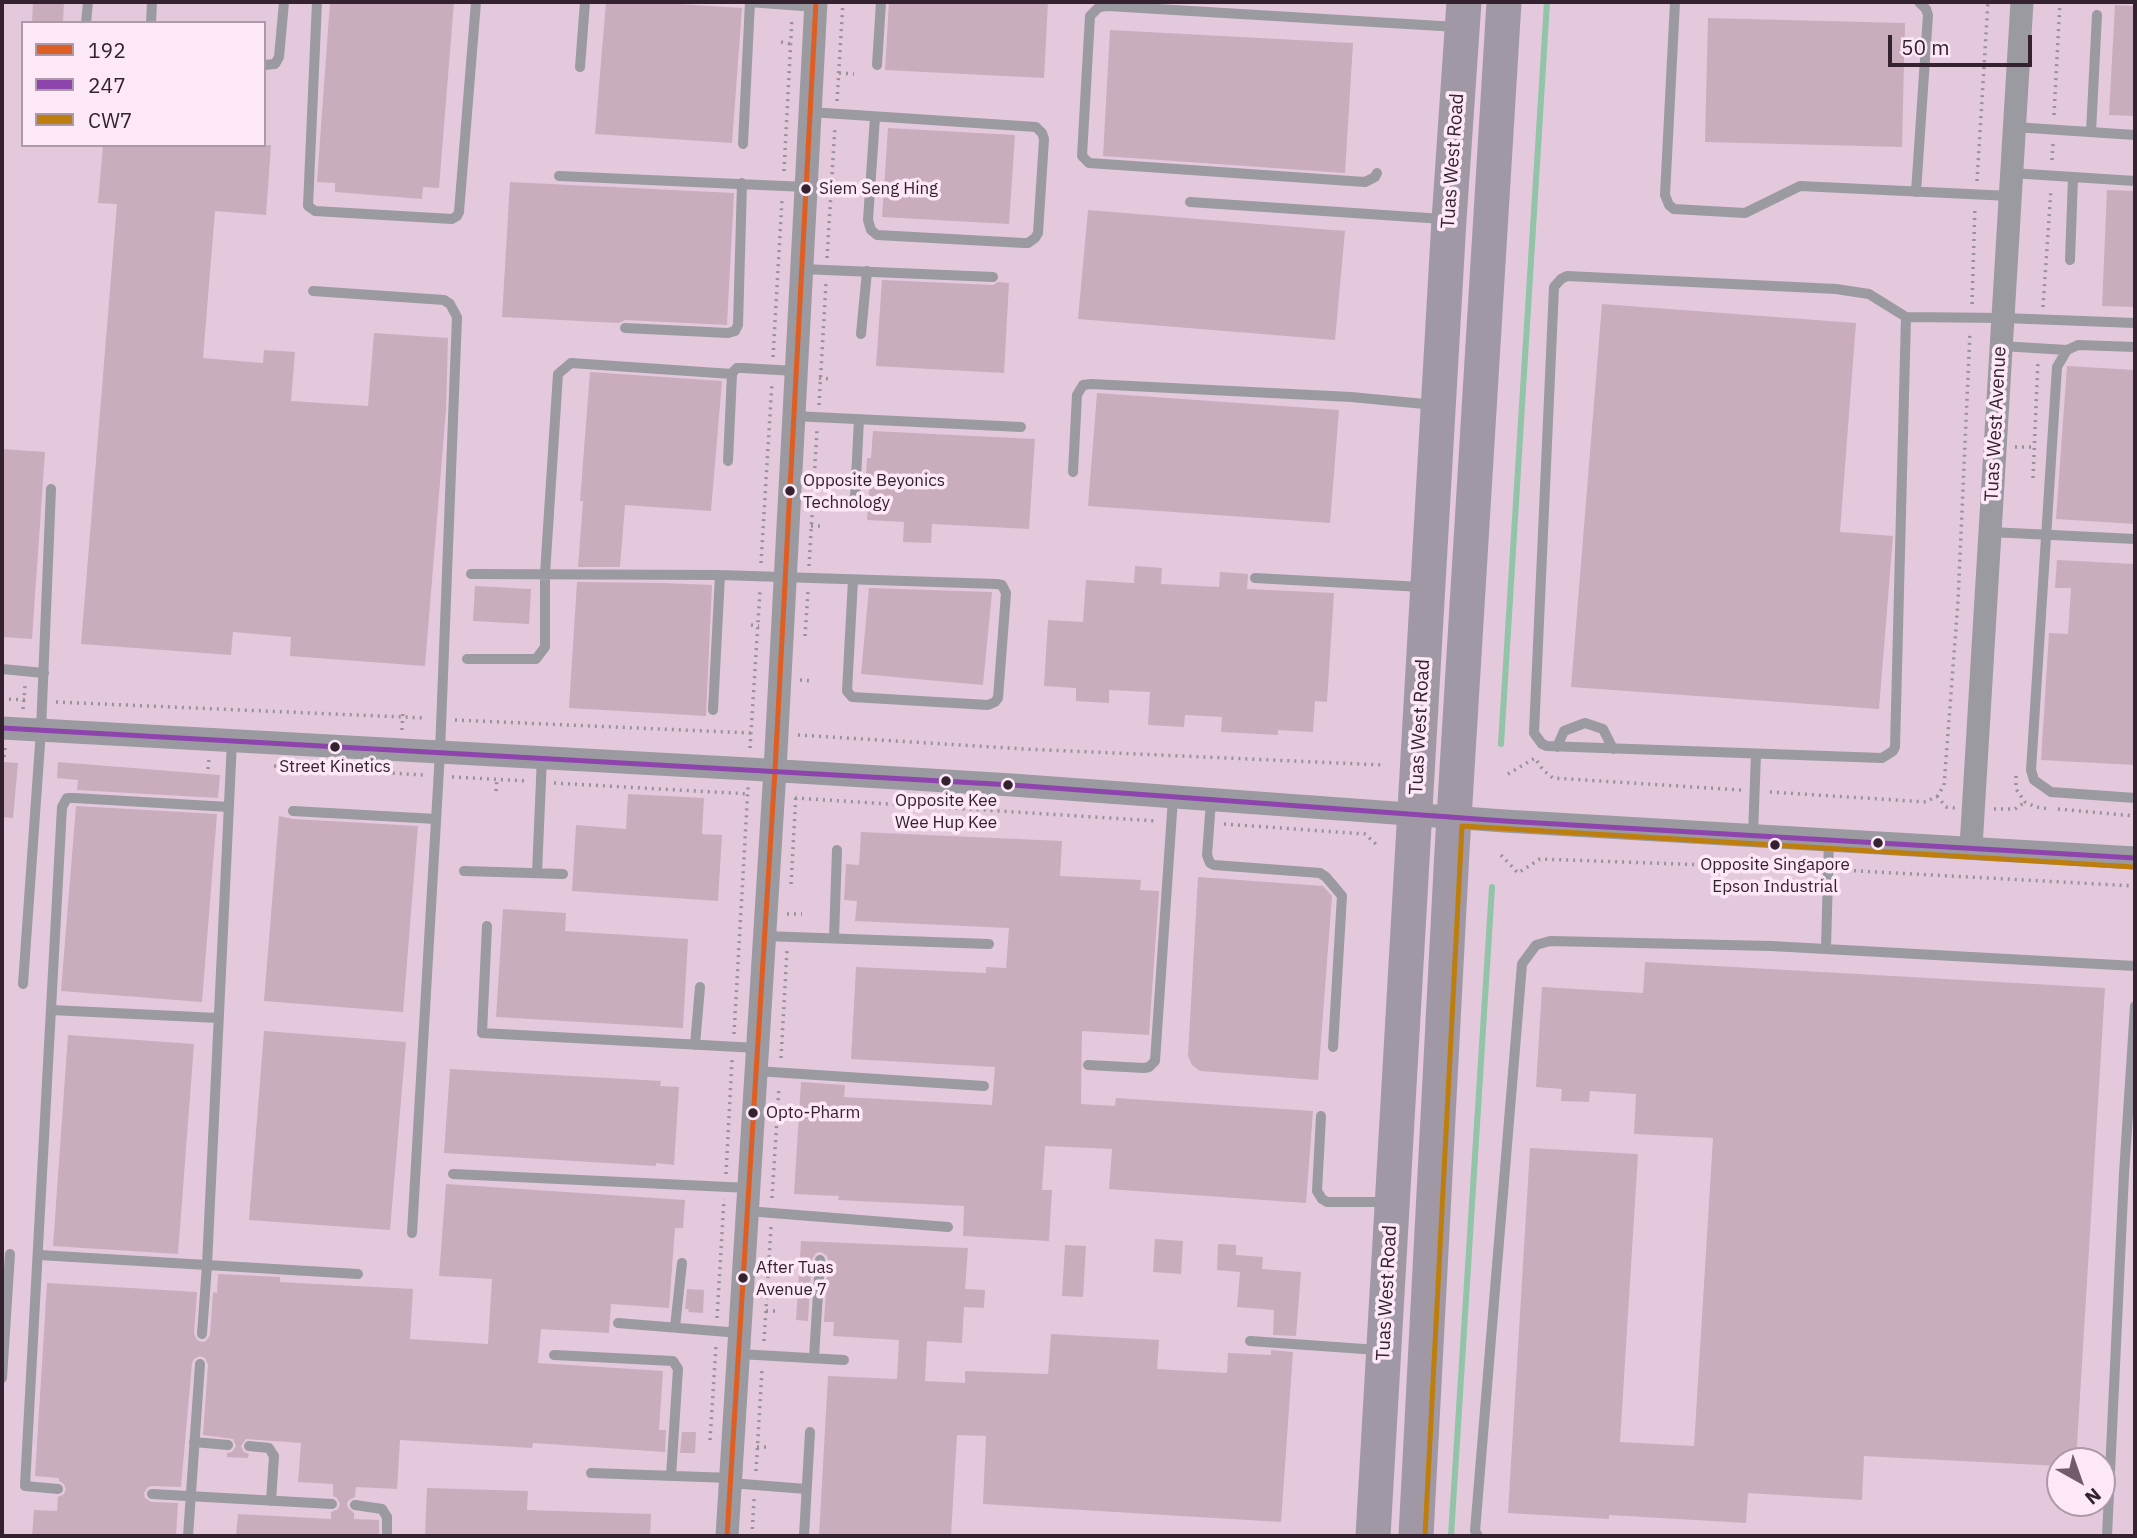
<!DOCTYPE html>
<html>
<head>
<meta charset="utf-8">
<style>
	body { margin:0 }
	#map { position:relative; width:2137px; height:1538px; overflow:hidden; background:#e4c8dc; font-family:"IBM Plex Sans",sans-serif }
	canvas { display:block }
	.frame { position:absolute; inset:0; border:4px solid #352230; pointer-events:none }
	.legend { position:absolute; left:21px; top:21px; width:245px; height:126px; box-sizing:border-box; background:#fde8f8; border:2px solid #ad99a8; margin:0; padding:9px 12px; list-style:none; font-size:21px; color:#352230 }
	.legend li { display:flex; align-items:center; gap:14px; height:35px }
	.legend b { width:35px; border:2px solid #ad99a8 }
	.north { position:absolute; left:2046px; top:1447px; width:70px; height:70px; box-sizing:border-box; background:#fde8f8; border:2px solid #ad99a8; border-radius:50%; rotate:140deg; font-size:19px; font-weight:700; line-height:28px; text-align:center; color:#352230 }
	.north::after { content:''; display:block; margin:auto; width:24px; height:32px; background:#725c6c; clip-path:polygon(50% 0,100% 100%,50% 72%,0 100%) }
	.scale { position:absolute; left:1888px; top:35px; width:144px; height:32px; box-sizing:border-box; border:4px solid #352230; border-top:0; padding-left:9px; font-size:21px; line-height:24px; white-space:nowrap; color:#352230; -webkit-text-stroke:5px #fde8f8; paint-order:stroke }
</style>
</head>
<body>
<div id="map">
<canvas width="2137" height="1538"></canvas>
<div class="frame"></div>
<ul class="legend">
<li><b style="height:9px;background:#df5e23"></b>192</li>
<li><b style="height:9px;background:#8e44ad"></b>247</li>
<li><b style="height:9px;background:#bd7e0e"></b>CW7</li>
</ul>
<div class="north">N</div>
<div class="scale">50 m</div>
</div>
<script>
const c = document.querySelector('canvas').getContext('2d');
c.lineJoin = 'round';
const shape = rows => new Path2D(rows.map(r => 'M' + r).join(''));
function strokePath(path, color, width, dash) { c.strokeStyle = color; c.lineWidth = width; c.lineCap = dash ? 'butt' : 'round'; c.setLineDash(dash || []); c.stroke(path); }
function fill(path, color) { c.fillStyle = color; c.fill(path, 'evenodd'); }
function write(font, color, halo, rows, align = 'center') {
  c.font = font + ' "IBM Plex Sans",sans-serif'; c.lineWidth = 7; c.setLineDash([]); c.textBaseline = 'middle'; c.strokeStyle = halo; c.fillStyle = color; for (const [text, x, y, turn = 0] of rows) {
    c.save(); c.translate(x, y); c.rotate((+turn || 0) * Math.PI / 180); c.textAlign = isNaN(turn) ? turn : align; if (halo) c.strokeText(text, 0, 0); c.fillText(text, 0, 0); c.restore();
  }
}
strokePath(shape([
	[1501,744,1547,2],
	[1451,1536,1492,887]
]), '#92c4a7', 6);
fill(shape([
	[33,2,64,2,63,23,32,23],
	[330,2,454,2,439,188,423,187,422,199,335,192,335,183,317,182],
	[606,2,648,2,742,8,732,143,595,134],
	[889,2,1048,2,1044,78,885,70],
	[2115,5,2135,6,2135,116,2109,115],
	[1708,18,1905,23,1902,147,1705,142],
	[1110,30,1353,43,1345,173,1103,156],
	[888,128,1015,135,1009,224,882,217],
	[103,145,271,145,266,215,215,211,203,358,263,363,264,350,295,352,291,401,368,406,374,333,448,338,446,409,425,666,290,656,291,637,233,632,231,655,81,644,117,204,98,203],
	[510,182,734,193,727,325,625,320,619,323,502,317],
	[2107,190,2135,191,2135,307,2102,306],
	[1088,210,1345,231,1335,340,1078,319],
	[882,280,993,285,998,282,1009,283,1004,373,876,366],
	[1602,304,1856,323,1840,532,1893,536,1879,709,1571,687],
	[2067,366,2135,370,2135,524,2056,519],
	[590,372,722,381,711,511,625,505,620,567,578,567,583,501,580,501],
	[1097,393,1339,410,1330,523,1088,506],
	[873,431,1035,439,1029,529,932,524,931,543,903,542,904,522,867,520,870,477,866,476,867,458,871,458],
	[2,449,45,452,32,639,2,637],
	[2057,560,2135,564,2135,765,2041,760,2049,633,2068,634,2071,588,2055,588],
	[1135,566,1162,568,1161,584,1219,587,1220,572,1248,574,1247,589,1334,593,1327,702,1315,701,1313,732,1278,730,1278,735,1221,732,1222,717,1185,715,1184,727,1148,725,1150,692,1109,690,1109,703,1076,701,1076,688,1044,686,1048,620,1083,622,1086,580,1134,583],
	[577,582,664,583,712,585,706,716,569,708],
	[475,586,531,589,529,624,473,621],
	[869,588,992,592,983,685,861,674],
	[2,762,18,763,13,818,2,817],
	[58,762,220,775,218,798,77,790,78,780,57,778],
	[628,794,704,798,702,834,722,835,718,901,572,891,576,825,626,829],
	[76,806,217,814,202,1002,61,991],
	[279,816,293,819,418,826,403,1012,264,1001],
	[861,832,1062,841,1060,876,1141,880,1140,890,1159,891,1149,1035,1082,1031,1081,1104,1115,1106,1116,1098,1313,1111,1306,1203,1109,1189,1112,1149,1045,1146,1042,1190,1052,1190,1049,1241,963,1236,964,1206,838,1200,839,1196,794,1194,801,1082,845,1085,844,1097,992,1105,995,1067,851,1059,856,967,986,973,986,967,1006,968,1009,928,855,921,857,901,844,900,846,864,859,865],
	[1198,877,1323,886,1332,896,1318,1080,1200,1071,1192,1065,1188,1056],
	[503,909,566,913,565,931,688,939,683,1028,496,1017],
	[1645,962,2105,988,2076,1461,2060,1461,2060,1466,1864,1456,1862,1500,1748,1493,1746,1523,1609,1515,1609,1519,1508,1513,1530,1148,1638,1154,1620,1442,1694,1446,1713,1138,1634,1134,1636,1094,1590,1091,1589,1102,1561,1101,1562,1089,1536,1087,1542,987,1643,993],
	[264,1031,406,1042,390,1230,249,1220],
	[68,1035,194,1044,178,1254,53,1246],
	[450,1069,661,1081,660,1086,679,1087,674,1165,656,1163,656,1166,444,1153],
	[446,1184,685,1200,683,1228,675,1228,669,1308,611,1304,609,1333,541,1329,538,1363,663,1371,659,1430,666,1430,665,1452,533,1443,532,1448,400,1440,397,1489,356,1487,355,1497,349,1500,347,1503,348,1508,354,1513,354,1519,379,1520,379,1536,236,1536,238,1514,331,1519,331,1512,338,1509,340,1504,337,1498,333,1496,333,1484,298,1482,301,1443,246,1439,241,1446,244,1452,249,1454,248,1458,227,1457,227,1453,232,1452,236,1446,233,1439,203,1435,208,1365,205,1358,200,1356,194,1359,192,1363,181,1487,152,1486,148,1487,144,1493,145,1498,151,1502,178,1503,176,1536,32,1536,34,1510,57,1511,58,1497,64,1494,66,1489,63,1483,59,1481,59,1478,35,1476,47,1283,197,1292,194,1334,197,1340,202,1342,206,1341,210,1335,213,1292,217,1293,218,1274,280,1277,280,1282,413,1289,410,1339,488,1344,492,1279,439,1276],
	[1155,1239,1183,1241,1181,1274,1153,1272],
	[801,1241,968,1248,965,1289,985,1290,984,1308,964,1307,962,1343,927,1341,925,1381,965,1383,965,1371,1048,1374,1051,1334,1159,1340,1157,1369,1227,1373,1228,1353,1271,1355,1271,1350,1293,1352,1281,1522,983,1504,986,1436,957,1435,951,1536,819,1536,828,1376,897,1379,899,1340,833,1336,834,1322,824,1322,828,1260,827,1256,821,1252,816,1253,812,1259,808,1321,796,1320],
	[1218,1244,1236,1245,1236,1255,1263,1257,1262,1269,1301,1272,1296,1336,1273,1335,1274,1310,1237,1307,1240,1272,1217,1270],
	[1065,1245,1086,1246,1083,1297,1062,1296],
	[687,1289,704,1290,703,1313,688,1312,689,1309,685,1309],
	[682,1432,696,1432,695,1453,680,1453],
	[427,1488,528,1491,527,1510,651,1514,650,1536,425,1536]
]), '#caadbc');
strokePath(shape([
	[781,42,791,44],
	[839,73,854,74],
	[837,101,843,2],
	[2054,115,2060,2],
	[2052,160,2053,144],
	[784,171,792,18],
	[1977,181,1988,2],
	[827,258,835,126],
	[1972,304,1975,206],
	[2043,307,2051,189],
	[773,357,782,200],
	[819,378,831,379],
	[819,405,826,283],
	[2015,447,2034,447],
	[2033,478,2038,360],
	[811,526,824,526],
	[761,563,772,382],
	[809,566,817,430],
	[751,625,759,626],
	[805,636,808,591],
	[800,680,812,681],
	[2,699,28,700],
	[56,702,426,718],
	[23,709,25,686],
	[455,720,751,733],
	[402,730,403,709],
	[798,735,1025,749,1383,765],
	[750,748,760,591],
	[4,757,5,748],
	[274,766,424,775],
	[208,769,209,759],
	[1508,774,1535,758,1543,770,1553,778,1741,790],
	[2016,776,2016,789,2025,802,2036,807,2050,809],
	[452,777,528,781],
	[554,783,749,794],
	[496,791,497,778],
	[1770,792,1926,802,1937,796,1944,786,1958,601,1970,332],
	[1937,796,1946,807,1955,808],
	[795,798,1157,821],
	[1994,809,2015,809,2025,802],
	[2058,809,2135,816],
	[1224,824,1365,834,1378,846],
	[1501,855,1518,873,1540,859,1815,869],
	[1840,870,2135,886],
	[791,884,796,793],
	[787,914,802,914],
	[734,1034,748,787],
	[781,1058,787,951],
	[726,1174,732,1060],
	[772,1198,779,1087],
	[766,1311,778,1311],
	[717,1318,724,1199],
	[764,1341,771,1227],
	[710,1440,716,1346],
	[757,1447,768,1447],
	[756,1471,762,1370],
	[752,1536,754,1499]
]), '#96929a', 3.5, [2, 5]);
strokePath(shape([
	[317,2,308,206,315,211,452,219,457,216,459,212,476,2],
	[749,2,816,7],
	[1675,2,1665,195,1669,205,1674,209,1745,213,1800,186,2010,196],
	[86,23,88,2],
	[151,23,152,2],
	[264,65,275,64,279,57,284,2],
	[877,65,881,2],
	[580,67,585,2],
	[810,112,1036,127,1042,133,1044,139,1038,233,1035,238,1028,243,1024,243,877,235,871,230,868,220,875,117],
	[2014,127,2135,135],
	[2091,132,2097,15],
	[743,144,750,2],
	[1377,173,1375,177,1365,182,1089,163,1082,156,1090,16,1099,7,1108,6,1457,27],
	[2011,173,2135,181],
	[559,176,806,187],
	[1916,192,1928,15,1926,9,1919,2],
	[1190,202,1443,219],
	[2070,260,2073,177],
	[802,269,993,277],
	[313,291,444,300,450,304,457,317,440,752,412,1233],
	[1906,317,1895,747,1893,751,1882,758,1547,746,1542,744,1534,733,1554,287,1561,279,1567,276,1836,289,1869,294,1906,317,2003,318,2135,323],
	[625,328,728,333,735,331,738,325,742,183],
	[861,334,867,271],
	[2001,346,2067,350],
	[2135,347,2078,345,2067,350,2057,367,2031,770,2034,780,2051,792,2135,798],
	[793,416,1021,427],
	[728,461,732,374,734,371,737,368,742,368,796,371],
	[1073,472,1077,395,1083,385,1091,384,1351,397,1435,405],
	[855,498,859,419],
	[1990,532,2135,539],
	[471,574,720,575,997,584,1002,585,1006,593,998,698,995,702,988,705,852,697,847,691,853,580],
	[1255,578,1422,587],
	[467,659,536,659,545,647,545,574,558,374,571,363,732,374],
	[2,669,44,673],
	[713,710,720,575],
	[1557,747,1564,731,1585,723,1603,729,1613,749],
	[1211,801,1207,855,1210,863,1214,865,1320,873,1326,877,1342,896,1333,1047],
	[293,811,436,819],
	[1753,835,1756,754],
	[464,871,563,874],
	[537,873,542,757],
	[487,926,482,1033,757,1048],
	[764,936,989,944],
	[834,938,837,850],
	[1826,948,1829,839],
	[23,984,41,730,51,489],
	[51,1010,218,1018],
	[695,1045,700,987],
	[1088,1065,1144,1068,1149,1067,1155,1061,1173,798],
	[756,1071,984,1086],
	[1321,1116,1317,1191,1322,1199,1327,1202,1386,1202],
	[453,1174,749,1188],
	[747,1211,948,1227],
	[39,1255,358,1274],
	[618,1323,740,1333],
	[675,1327,682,1263],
	[202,1334,207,1265,232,741],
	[1250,1341,1378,1350],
	[739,1354,844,1360],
	[554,1355,673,1361,678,1369,671,1476],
	[814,1358,820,1260],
	[2,1378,10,1254],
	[194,1442,228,1445],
	[249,1446,269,1448,272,1453,274,1456,271,1501],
	[591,1473,731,1478],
	[730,1483,806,1489],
	[58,1489,25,1486,62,807,67,798,74,798,229,807],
	[152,1494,332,1504],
	[355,1505,382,1509,387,1517,387,1536],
	[188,1536,200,1364],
	[804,1536,810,1432],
	[1478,1536,1475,1531,1522,964,1536,945,1550,941,1771,946,2135,966],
	[2107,1536,2124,1174,2135,1006]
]), '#9a9aa0', 10);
strokePath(shape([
	[2,728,749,769,1012,785,1504,821,2135,858],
	[1971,847,2022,2],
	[727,1536,775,770,816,2]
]), '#9a9aa0', 23);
strokePath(shape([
	[1373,1536,1449,220,1464,2],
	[1416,1536,1452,851,1504,2]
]), '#a099a5', 35);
strokePath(shape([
	[727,1536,775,770,816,2]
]), '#df5e23', 5);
strokePath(shape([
	[2,728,1012,785,1504,821,2135,858]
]), '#8e44ad', 5);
strokePath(shape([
	[1425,1536,1462,826,2134,867]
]), '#bd7e0e', 5);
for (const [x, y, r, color] of [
	[806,189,6,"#352230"],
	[790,491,6,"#352230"],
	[335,747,6,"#352230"],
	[946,781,6,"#352230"],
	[1008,785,6,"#352230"],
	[1878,843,6,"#352230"],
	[1775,845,6,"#352230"],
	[753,1113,6,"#352230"],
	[743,1278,6,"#352230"]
]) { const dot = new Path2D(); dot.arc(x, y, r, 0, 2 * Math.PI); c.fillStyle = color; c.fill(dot); strokePath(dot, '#fde8f8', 2.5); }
write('17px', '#352230', '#fde8f8', [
	["Siem Seng Hing",819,189],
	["Opposite Beyonics",803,481],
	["Technology",803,503],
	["Street Kinetics",335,767,"center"],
	["Opposite Kee",946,801,"center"],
	["Wee Hup Kee",946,823,"center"],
	["Opposite Singapore",1775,865,"center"],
	["Epson Industrial",1775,887,"center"],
	["Opto-Pharm",766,1113],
	["After Tuas",756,1268],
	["Avenue 7",756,1290]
], 'left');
write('19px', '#352230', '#fde8f8', [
	["Tuas West Road",1453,161,-86],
	["Tuas West Avenue",1996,424,-87],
	["Tuas West Road",1420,727,-87],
	["Tuas West Road",1387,1293,-87]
]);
</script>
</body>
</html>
